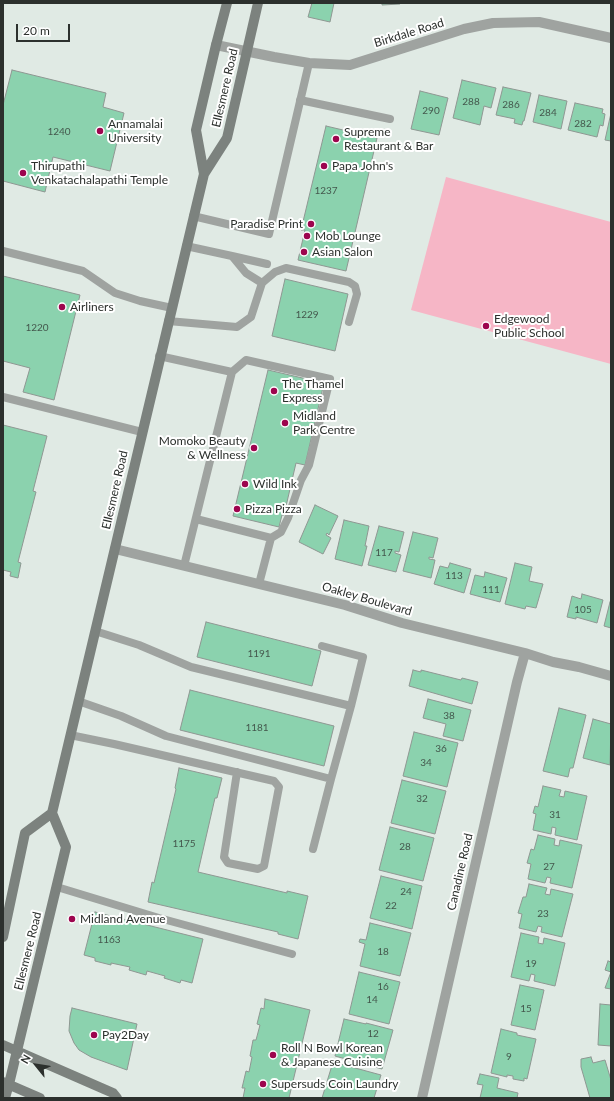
<!DOCTYPE html>
<html>
<head>
<meta charset="utf-8">
<style>
	body { margin:0 }
	#map { position:relative; width:614px; height:1101px; overflow:hidden; background:#e0eae4; font-family:Lato,sans-serif }
	canvas { display:block }
	.frame { position:absolute; inset:0; border:4px solid #2c302d; pointer-events:none }
	.north { position:absolute; left:16px; top:1045px; width:40px; height:40px; -webkit-text-stroke:3px #fff; paint-order:stroke; rotate:300deg; font-size:11px; font-weight:700; line-height:16px; text-align:center; color:#2c302d }
	.north::after { content:''; display:block; margin:auto; width:14px; height:18px; background:#2c302d; clip-path:polygon(50% 0,100% 100%,50% 72%,0 100%) }
	.scale { position:absolute; left:16px; top:24px; width:54px; height:18px; box-sizing:border-box; border:2px solid #2c302d; border-top:0; padding-left:5px; font-size:12px; line-height:14px; white-space:nowrap; color:#2c302d; -webkit-text-stroke:3px #fff; paint-order:stroke }
</style>
</head>
<body>
<div id="map">
<canvas width="614" height="1101"></canvas>
<div class="frame"></div>
<div class="north">N</div>
<div class="scale">20 m</div>
</div>
<script>
const c = document.querySelector('canvas').getContext('2d');
c.lineJoin = 'round';
function fill(path, color) { c.fillStyle = color; c.fill(path, 'evenodd'); }
const shape = rows => new Path2D(rows.map(r => 'M' + r).join(''));
function strokePath(path, color, width, dash) { c.strokeStyle = color; c.lineWidth = width; c.lineCap = dash ? 'butt' : 'round'; c.setLineDash(dash || []); c.stroke(path); }
function write(font, color, halo, rows, align = 'center') {
  c.font = font + ' Lato,sans-serif'; c.lineWidth = 4; c.setLineDash([]); c.textBaseline = 'middle'; c.strokeStyle = halo; c.fillStyle = color; for (const [text, x, y, turn = 0] of rows) {
    c.save(); c.translate(x, y); c.rotate((+turn || 0) * Math.PI / 180); c.textAlign = isNaN(turn) ? turn : align; if (halo) c.strokeText(text, 0, 0); c.fillText(text, 0, 0); c.restore();
  }
}
fill(shape([
	[446,177,611,222,611,364,411,310]
]), '#f6b6c6');
const building = shape([
	[312,3,334,3,330,22,308,17,312,3],
	[382,3,400,3,400,4,382,5,382,3],
	[12,70,106,93,103,107,124,113,110,171,53,157,45,192,3,181,3,105,12,70],
	[462,80,496,88,491,108,484,106,480,125,453,118,462,80],
	[503,87,531,93,524,121,523,121,522,125,514,123,515,119,496,115,503,87],
	[420,91,448,98,439,135,411,129,420,91],
	[539,95,567,101,561,129,533,122,539,95],
	[575,103,603,109,602,113,605,114,603,126,600,125,597,137,568,130,575,103],
	[611,113,611,141,605,140,611,113],
	[326,126,377,138,346,271,298,260,305,230,301,230,326,126],
	[3,276,80,295,54,400,23,392,30,368,3,361,3,276],
	[285,279,348,294,335,351,272,336,285,279],
	[268,370,324,383,305,465,296,463,284,515,282,515,279,527,233,516,268,370],
	[3,425,47,436,33,491,36,492,18,562,21,563,18,578,10,576,11,572,3,570,3,425],
	[315,505,338,516,329,535,327,533,326,535,331,538,323,554,299,542,315,505],
	[344,520,369,526,365,546,367,546,362,566,335,559,344,520],
	[379,526,404,532,399,552,395,551,395,553,401,555,396,572,368,565,379,526],
	[413,532,438,538,433,558,429,557,429,559,435,560,431,578,403,571,413,532],
	[450,563,471,569,464,593,434,584,440,566,448,568,450,563],
	[515,563,532,567,529,581,543,584,536,608,526,606,525,609,505,604,515,563],
	[485,572,507,578,500,602,470,594,475,575,484,577,485,572],
	[582,594,603,600,597,623,576,617,576,619,567,617,572,596,581,599,582,594],
	[610,602,611,602,611,628,604,626,610,602],
	[206,622,321,651,312,686,197,657,206,622],
	[413,670,421,672,421,670,461,680,462,678,478,682,472,704,409,686,413,670],
	[190,690,334,726,324,766,180,730,190,690],
	[428,699,471,710,463,741,443,736,446,724,423,718,428,699],
	[559,708,586,715,573,768,570,768,568,777,543,771,559,708],
	[593,719,611,724,610,765,583,758,593,719],
	[414,732,458,743,447,787,403,776,414,732],
	[179,768,222,778,217,798,215,798,198,872,287,893,287,891,308,896,298,939,278,934,278,932,148,902,152,882,154,883,176,789,175,788,179,768],
	[402,780,446,791,435,834,391,823,402,780],
	[543,786,561,790,559,796,564,797,565,791,587,796,577,840,555,835,556,828,552,827,551,834,533,830,536,814,533,813,535,806,538,807,543,786],
	[390,827,434,838,423,881,379,870,390,827],
	[538,835,555,839,554,845,559,846,560,840,582,845,572,888,550,883,551,878,547,877,545,883,528,879,531,864,527,863,531,849,534,850,538,835],
	[381,876,422,886,412,929,370,918,381,876],
	[529,884,547,888,545,894,550,895,551,889,573,894,562,937,541,932,542,927,538,926,536,932,519,928,522,914,518,913,523,897,526,897,529,884],
	[95,912,203,939,192,983,181,980,180,983,164,978,165,976,147,971,146,975,129,970,130,967,111,963,111,965,95,961,95,958,84,955,95,912],
	[370,923,411,933,400,976,360,966,365,944,359,942,360,939,366,940,370,923],
	[521,933,539,937,538,943,543,944,544,938,565,943,555,986,534,981,535,975,531,974,529,981,511,977,521,933],
	[608,961,611,962,611,989,605,988,611,972,605,970,608,961],
	[359,972,400,982,389,1024,349,1014,359,972],
	[520,985,544,990,535,1030,511,1025,520,985],
	[265,999,310,1010,289,1098,243,1098,245,1088,242,1088,246,1071,249,1072,252,1057,250,1056,253,1040,256,1040,260,1025,257,1024,261,1008,264,1009,265,999],
	[600,1004,611,1005,611,1046,598,1045,600,1004],
	[72,1008,137,1024,127,1070,91,1057,79,1050,74,1043,69,1031,70,1016,72,1008],
	[344,1019,366,1024,366,1023,393,1030,382,1069,335,1056,344,1019],
	[501,1029,517,1033,517,1035,536,1039,527,1079,524,1078,524,1081,513,1079,513,1076,507,1075,507,1077,491,1073,501,1029],
	[591,1057,593,1063,605,1060,611,1080,611,1098,590,1098,581,1067,581,1059,591,1057],
	[333,1062,381,1075,374,1098,322,1098,333,1062],
	[480,1074,499,1078,497,1088,518,1093,517,1098,480,1098,483,1085,477,1084,480,1074]
]);
fill(building, '#8bd2ae');
strokePath(building, '#8e9792', 1);
strokePath(shape([
	[300,100,390,119],
	[193,216,269,234,309,63],
	[3,251,83,271,115,293,140,301,172,308],
	[232,256,267,264],
	[262,283,275,272,286,268,349,282,355,286,357,294,349,322],
	[168,321,237,327,251,317,262,283,246,273,232,256,186,246],
	[159,356,232,372,184,566],
	[3,397,142,432],
	[196,519,271,538,281,532,288,518,301,480,309,465,330,379,246,360,232,372],
	[259,584,271,538],
	[322,646,363,657,351,706],
	[78,701,121,716,166,736,331,779,351,706,191,667,139,645,95,631],
	[70,735,114,744,274,781,279,787,264,866,258,869,228,863,224,857,237,772],
	[313,849,331,779],
	[57,887,159,918,292,954]
]), '#9fa3a0', 8);
strokePath(shape([
	[216,45,274,57,309,63,350,65,464,29,493,23,539,22,611,38],
	[115,549,345,605,402,623,525,653,553,662,579,667,611,676],
	[422,1098,517,682,525,653]
]), '#9fa3a0', 10);
strokePath(shape([
	[204,174,196,130,216,45,227,3],
	[3,937,25,833,52,813],
	[3,1045,113,1093,117,1098],
	[3,1082,40,1098],
	[5,1098,9,1084,66,847,52,813,204,174,227,138,258,3]
]), '#7c827e', 10);
for (const [x, y, r, color] of [
	[100,131,4,"#9d054e"],
	[336,139,4,"#9d054e"],
	[324,166,4,"#9d054e"],
	[23,173,4,"#9d054e"],
	[311,224,4,"#9d054e"],
	[307,236,4,"#9d054e"],
	[304,252,4,"#9d054e"],
	[62,307,4,"#9d054e"],
	[486,326,4,"#9d054e"],
	[274,391,4,"#9d054e"],
	[285,423,4,"#9d054e"],
	[254,448,4,"#9d054e"],
	[245,484,4,"#9d054e"],
	[237,509,4,"#9d054e"],
	[72,919,4,"#9d054e"],
	[94,1035,4,"#9d054e"],
	[273,1055,4,"#9d054e"],
	[263,1084,4,"#9d054e"]
]) { const dot = new Path2D(); dot.arc(x, y, r, 0, 2 * Math.PI); c.fillStyle = color; c.fill(dot); strokePath(dot, '#fff', 1.5); }
write('10px', '#44584d', null, [
	["288",471,102],
	["286",511,105],
	["290",431,111],
	["284",548,113],
	["282",583,124],
	["1240",59,132],
	["1237",326,191],
	["1229",307,315],
	["1220",37,328],
	["117",384,553],
	["113",454,576],
	["111",491,590],
	["105",583,610],
	["1191",259,654],
	["38",449,716],
	["1181",257,728],
	["36",441,749],
	["34",426,763],
	["32",422,799],
	["31",555,815],
	["1175",184,844],
	["28",405,847],
	["27",549,867],
	["24",406,892],
	["22",391,906],
	["23",543,914],
	["1163",109,940],
	["18",383,952],
	["19",531,964],
	["16",383,987],
	["14",372,1000],
	["15",526,1009],
	["12",373,1034],
	["9",509,1057]
]);
write('12px', '#2c302d', '#fff', [
	["Birkdale Road",409,33,-17],
	["Ellesmere Road",225,88,-77],
	["Ellesmere Road",115,490,-77],
	["Oakley Boulevard",367,599,16],
	["Canadine Road",460,872,-77],
	["Ellesmere Road",28,951,-76]
]);
write('12px', '#2c302d', '#fff', [
	["Annamalai",108,124],
	["University",108,138],
	["Supreme",344,132],
	["Restaurant & Bar",344,146],
	["Thirupathi",31,166],
	["Venkatachalapathi Temple",31,180],
	["Papa John's",332,166],
	["Paradise Print",303,224,"right"],
	["Mob Lounge",315,236],
	["Asian Salon",312,252],
	["Airliners",70,307],
	["Edgewood",494,319],
	["Public School",494,333],
	["The Thamel",282,384],
	["Express",282,398],
	["Midland",293,416],
	["Park Centre",293,430],
	["Momoko Beauty",246,441,"right"],
	["& Wellness",246,455,"right"],
	["Wild Ink",253,484],
	["Pizza Pizza",245,509],
	["Midland Avenue",80,919],
	["Pay2Day",102,1035],
	["Roll N Bowl Korean",281,1048],
	["& Japanese Cuisine",281,1062],
	["Supersuds Coin Laundry",271,1084]
], 'left');
</script>
</body>
</html>
